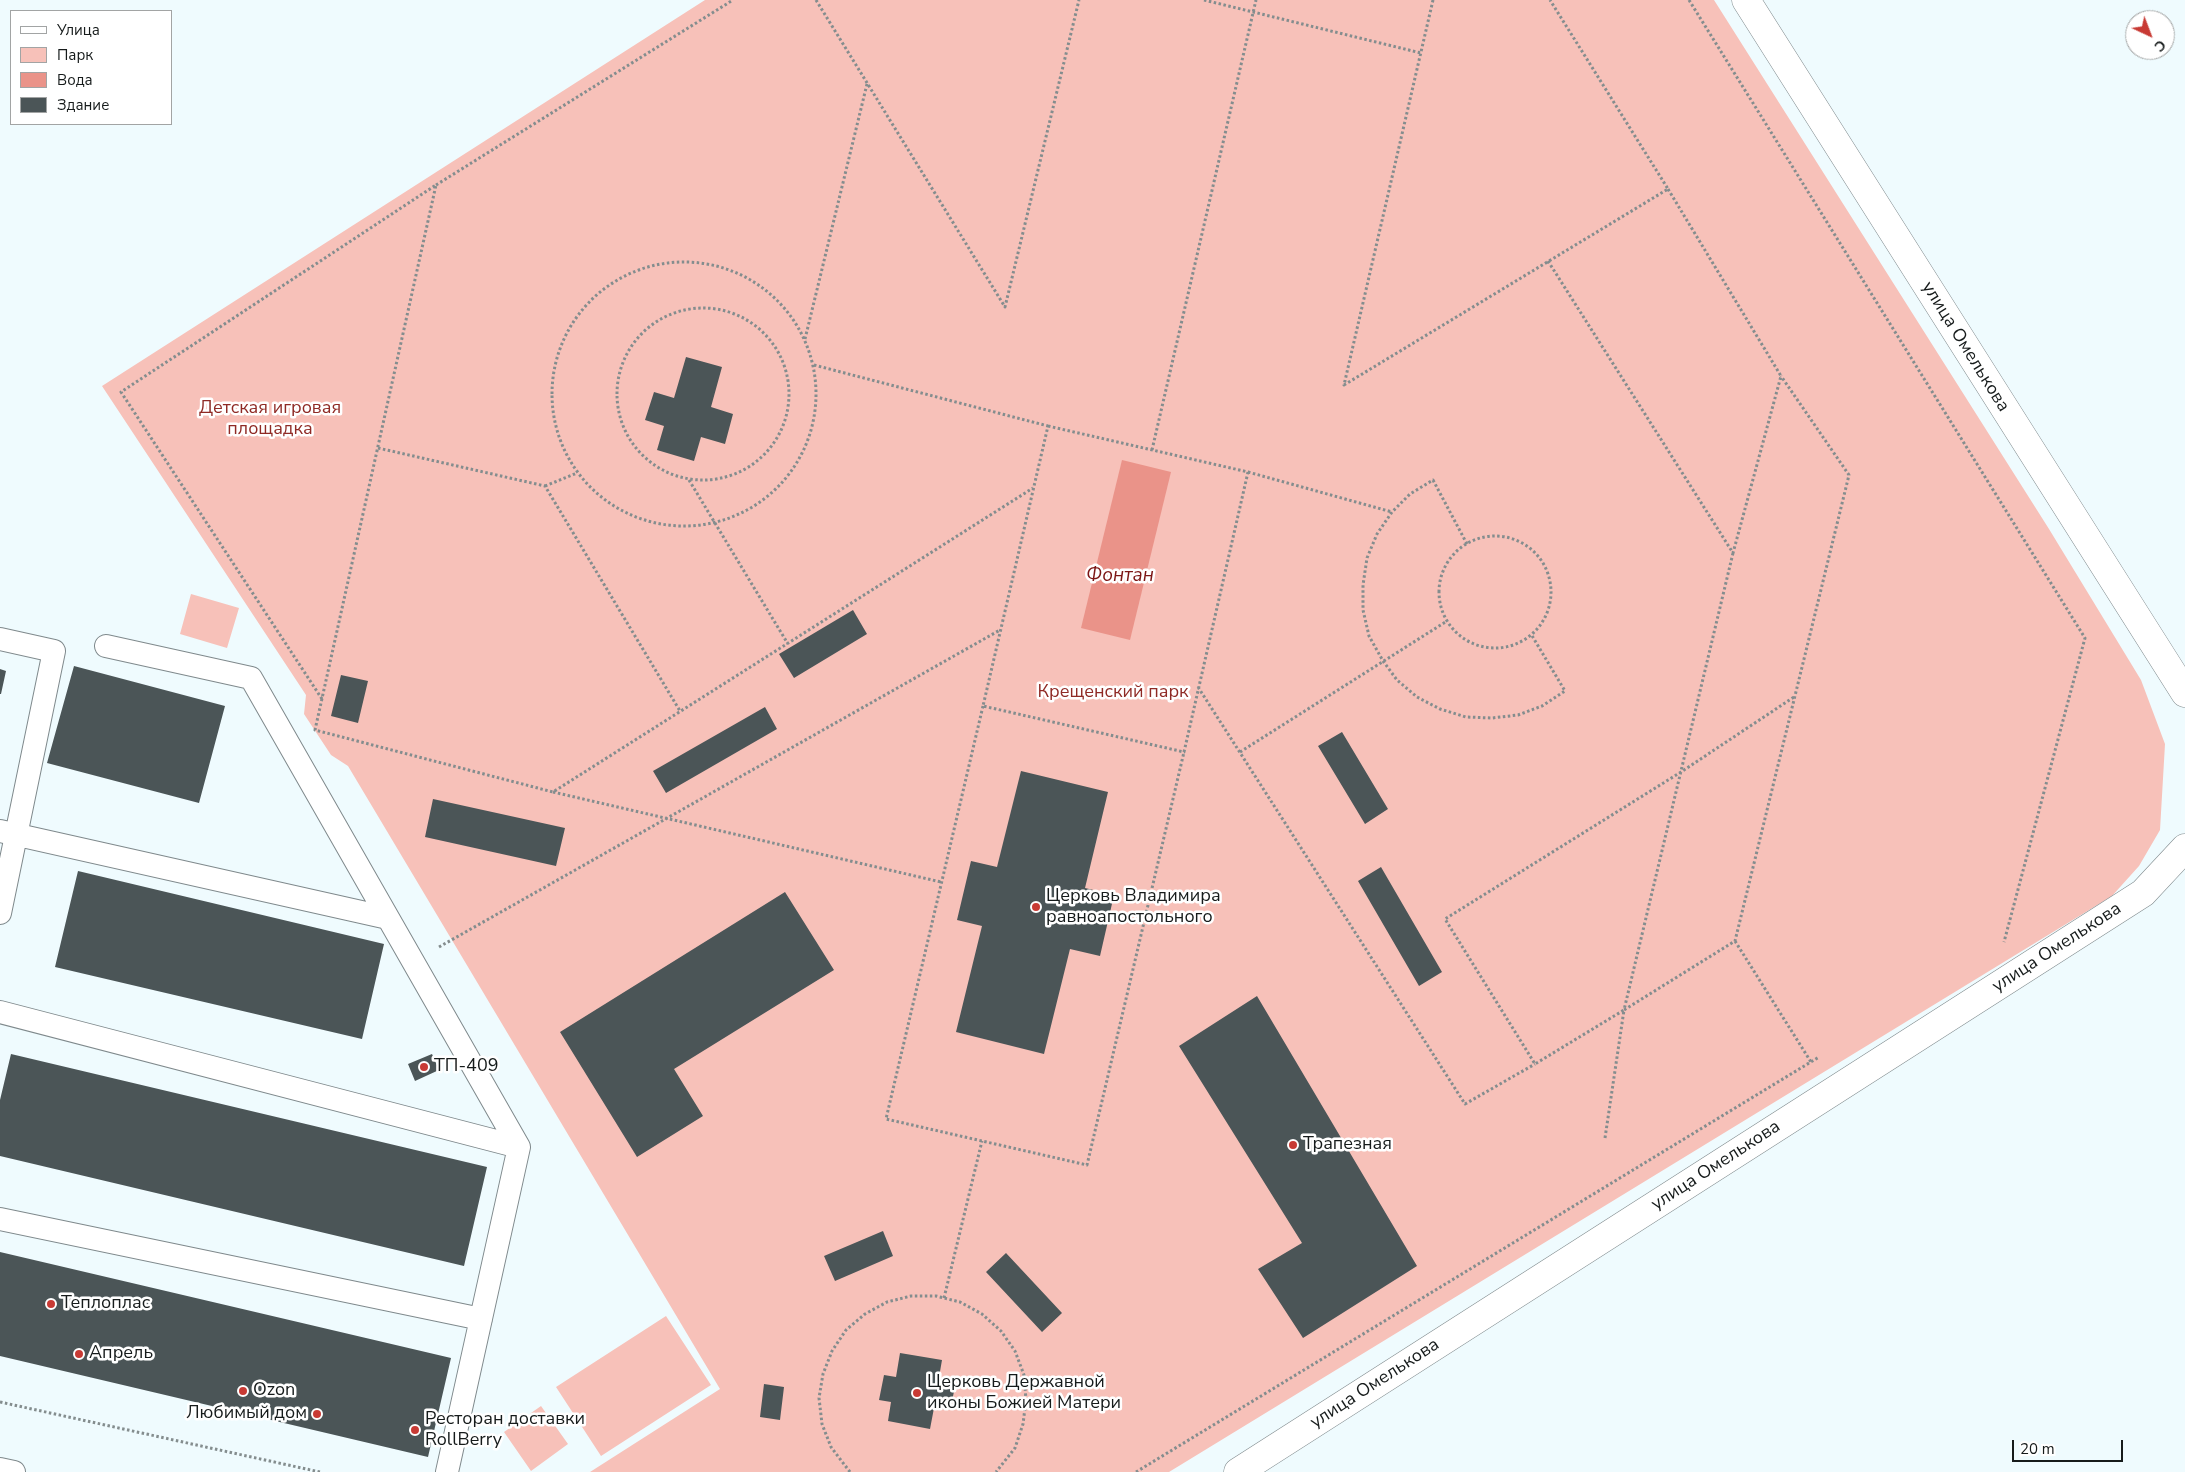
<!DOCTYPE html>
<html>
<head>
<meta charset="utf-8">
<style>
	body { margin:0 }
	#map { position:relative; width:2185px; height:1472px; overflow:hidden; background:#effbfe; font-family:"Nunito Sans",sans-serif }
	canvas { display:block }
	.legend { position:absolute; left:10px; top:10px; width:162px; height:115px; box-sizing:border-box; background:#fff; border:1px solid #a2a4a4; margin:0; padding:6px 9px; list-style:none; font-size:15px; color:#161b1b }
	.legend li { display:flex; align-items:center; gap:10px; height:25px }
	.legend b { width:25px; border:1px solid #a2a4a4 }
	.north { position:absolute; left:2125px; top:10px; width:50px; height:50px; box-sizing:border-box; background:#fff; border:1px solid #a2a4a4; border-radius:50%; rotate:137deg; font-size:14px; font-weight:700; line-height:20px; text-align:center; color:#161b1b }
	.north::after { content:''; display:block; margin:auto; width:18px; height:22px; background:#c83a34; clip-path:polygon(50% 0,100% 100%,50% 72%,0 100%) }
	.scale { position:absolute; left:2012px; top:1440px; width:111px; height:22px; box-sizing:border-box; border:2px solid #161b1b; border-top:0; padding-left:6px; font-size:15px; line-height:18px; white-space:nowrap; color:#161b1b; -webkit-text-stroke:4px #fff; paint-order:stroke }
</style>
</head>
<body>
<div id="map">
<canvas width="2185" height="1472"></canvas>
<ul class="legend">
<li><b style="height:6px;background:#fff"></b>Улица</li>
<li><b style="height:14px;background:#f7c1b9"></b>Парк</li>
<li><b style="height:14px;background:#ea9389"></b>Вода</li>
<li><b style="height:14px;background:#4b5557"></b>Здание</li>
</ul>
<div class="north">С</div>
<div class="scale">20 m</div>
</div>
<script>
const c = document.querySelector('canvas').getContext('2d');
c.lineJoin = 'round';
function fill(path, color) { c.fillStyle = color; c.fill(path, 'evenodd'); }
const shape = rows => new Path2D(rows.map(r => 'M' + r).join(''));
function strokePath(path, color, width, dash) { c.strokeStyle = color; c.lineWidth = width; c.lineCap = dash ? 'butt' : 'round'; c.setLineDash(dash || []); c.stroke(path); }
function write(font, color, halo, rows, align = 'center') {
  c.font = font + ' "Nunito Sans",sans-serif'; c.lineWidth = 5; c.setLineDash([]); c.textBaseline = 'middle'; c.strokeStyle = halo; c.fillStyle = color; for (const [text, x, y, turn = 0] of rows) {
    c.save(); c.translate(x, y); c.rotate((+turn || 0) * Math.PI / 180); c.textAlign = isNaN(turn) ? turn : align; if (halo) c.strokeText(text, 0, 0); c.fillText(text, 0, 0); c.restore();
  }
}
fill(shape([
	[705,0,1714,0,2049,529,2141,680,2165,744,2160,830,2139,866,2112,896,1169,1472,590,1472,720,1389,348,766,331,755,304,714,306,695,102,386],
	[191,594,239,608,227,648,180,634],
	[666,1316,711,1385,601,1456,556,1387],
	[541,1406,568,1444,531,1471,504,1432]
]), '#f7c1b9');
fill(shape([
	[1122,460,1171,472,1130,640,1081,628]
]), '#ea9389');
fill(shape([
	[686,357,722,367,711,407,733,414,725,444,701,437,694,461,657,450,664,426,645,420,654,392,674,398],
	[853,610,867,634,794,678,779,654],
	[74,666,225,706,199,803,47,763],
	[0,669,6,671,1,694,0,694],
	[341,675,368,681,358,723,331,716],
	[765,707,777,729,666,793,653,771],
	[1342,732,1388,809,1365,824,1318,746],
	[1021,771,1108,792,1085,888,1114,895,1100,956,1070,949,1044,1054,956,1032,982,926,957,920,971,861,997,867],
	[433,799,565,828,556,866,425,837],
	[1381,867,1442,972,1419,986,1358,881],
	[78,871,384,944,362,1039,55,967],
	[785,892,834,970,674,1069,703,1116,637,1157,560,1032],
	[1257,996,1417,1266,1303,1338,1258,1269,1302,1243,1179,1046],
	[11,1054,487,1167,464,1266,0,1156,0,1100],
	[432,1054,439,1070,415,1081,408,1064],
	[883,1231,893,1256,835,1281,824,1256],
	[0,1252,451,1358,428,1457,0,1356],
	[1006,1253,1062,1313,1042,1332,986,1272],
	[900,1353,942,1360,938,1383,955,1387,950,1410,934,1408,930,1429,888,1421,891,1402,879,1400,884,1375,896,1377],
	[764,1384,784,1387,780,1420,760,1417]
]), '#4b5557');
const lane = shape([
	[0,639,54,651,0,913],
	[106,646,251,678,519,1147,447,1472],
	[0,831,388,918],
	[0,1012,519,1147],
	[0,1219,481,1319],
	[0,1469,14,1472]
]);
const secondary = shape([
	[1746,0,2185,693],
	[1238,1472,2143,893,2185,848]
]);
strokePath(lane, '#7f898c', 24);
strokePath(secondary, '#7f898c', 29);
strokePath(shape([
	[816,0,1005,307,1079,0],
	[1204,0,1421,53],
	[1433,0,1344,385,1668,189,1550,0],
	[1689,0,2085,638,2004,942],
	[436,185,733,0],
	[1548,261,1733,553,1781,376,1668,189],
	'552 394a132 132 0 1 1 264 0a132 132 0 1 1-264 0Z',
	'617 394a86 86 0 1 1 172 0a86 86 0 1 1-172 0Z',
	[805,339,867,84],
	[814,365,1048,426],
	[1048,426,1248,472,1184,752,983,706,1048,426],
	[378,448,545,486,680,711],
	[1152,450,1256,0],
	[1248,472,1392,512],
	[689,480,788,644],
	[545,486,577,473],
	'1439 592a56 56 0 1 1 112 0a56 56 0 1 1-112 0Z',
	[1467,544,1433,480,1410,494,1392,512,1377,534,1367,558,1363,585,1363,610,1369,636,1383,661,1397,680,1417,697,1440,709,1466,717,1492,718,1518,715,1542,706,1565,691,1531,634],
	[1733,553,1624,1010,1735,941,1849,475,1781,376],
	[1198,687,1465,1104,1535,1064],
	[322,699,121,392,436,185,315,730,553,792,1033,488],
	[983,706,886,1119,1087,1165,1184,752],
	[1240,752,1447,621],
	[553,792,941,882],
	[1735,941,1811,1062],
	[439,947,1000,630],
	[1605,1138,1624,1010,1535,1064,1445,919,1681,772,1794,697],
	[944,1298,982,1141],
	[0,1402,320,1472],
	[850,1472,831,1447,822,1424,819,1398,823,1374,832,1351,846,1330,865,1314,887,1302,911,1296,936,1296,960,1302,982,1314,1001,1331,1015,1351,1024,1375,1026,1400,1023,1424,1015,1448,996,1472],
	[1136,1472,1819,1057]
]), '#848d8e', 3, [2.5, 2.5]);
strokePath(lane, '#fff', 22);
strokePath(secondary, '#fff', 28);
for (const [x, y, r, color] of [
	[1036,907,5,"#c83a34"],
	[424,1067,5,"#c83a34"],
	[1293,1145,5,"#c83a34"],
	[51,1304,5,"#c83a34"],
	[79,1354,5,"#c83a34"],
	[243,1391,5,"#c83a34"],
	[917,1393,5,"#c83a34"],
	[317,1414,5,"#c83a34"],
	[415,1430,5,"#c83a34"]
]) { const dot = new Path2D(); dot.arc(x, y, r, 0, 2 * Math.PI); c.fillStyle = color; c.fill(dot); strokePath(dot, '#fff', 2); }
write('18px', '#161b1b', '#fff', [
	["улица Омелькова",1965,347,58],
	["улица Омелькова",2057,948,-33],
	["улица Омелькова",1716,1166,-33],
	["улица Омелькова",1375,1384,-33]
]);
write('18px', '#8f2a25', '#fff', [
	["Детская игровая",270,409],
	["площадка",270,430],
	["Крещенский парк",1113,693]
]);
write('18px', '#161b1b', '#fff', [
	["Церковь Владимира",1046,897],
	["равноапостольного",1046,918],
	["ТП-409",434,1067],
	["Трапезная",1303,1145],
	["Теплоплас",61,1304],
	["Апрель",89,1354],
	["Церковь Державной",927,1383],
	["иконы Божией Матери",927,1404],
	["Ozon",253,1391],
	["Любимый дом",307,1414,"right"],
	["Ресторан доставки",425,1420],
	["RollBerry",425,1441]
], 'left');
write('italic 19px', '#7c1615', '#fff', [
	["Фонтан",1120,576]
]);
</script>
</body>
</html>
